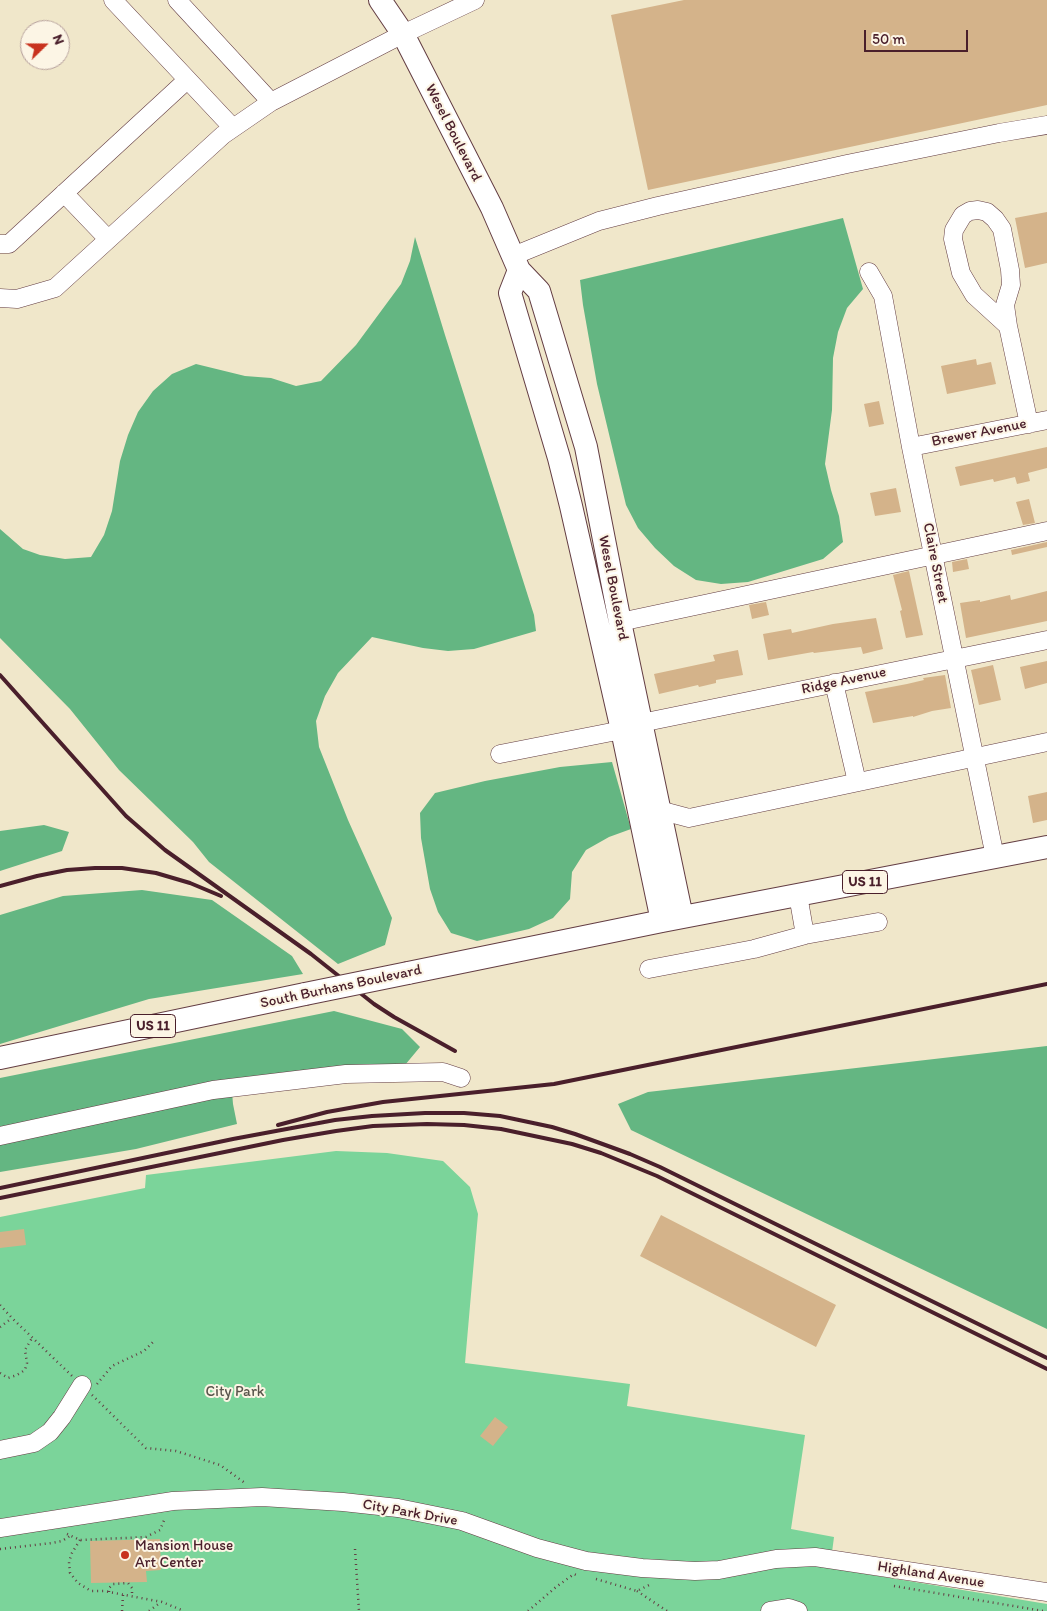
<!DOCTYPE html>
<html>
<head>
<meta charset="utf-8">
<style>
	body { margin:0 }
	#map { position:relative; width:1047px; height:1611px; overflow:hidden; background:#f0e7ca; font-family:Itim,sans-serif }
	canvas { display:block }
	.north { position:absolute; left:20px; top:20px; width:50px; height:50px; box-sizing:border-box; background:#fcf5e5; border:1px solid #b59f9b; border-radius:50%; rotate:68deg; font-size:14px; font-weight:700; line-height:20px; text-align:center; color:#4a1f2b }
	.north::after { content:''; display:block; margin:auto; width:18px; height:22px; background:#c8321e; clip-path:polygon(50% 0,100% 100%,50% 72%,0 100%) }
	.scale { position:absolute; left:864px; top:30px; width:104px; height:22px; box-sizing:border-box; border:2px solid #4a1f2b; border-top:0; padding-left:6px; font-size:15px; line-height:18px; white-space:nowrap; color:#4a1f2b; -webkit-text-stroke:4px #fcf5e5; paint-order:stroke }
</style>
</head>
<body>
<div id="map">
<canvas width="1047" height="1611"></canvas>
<div class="north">N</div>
<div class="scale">50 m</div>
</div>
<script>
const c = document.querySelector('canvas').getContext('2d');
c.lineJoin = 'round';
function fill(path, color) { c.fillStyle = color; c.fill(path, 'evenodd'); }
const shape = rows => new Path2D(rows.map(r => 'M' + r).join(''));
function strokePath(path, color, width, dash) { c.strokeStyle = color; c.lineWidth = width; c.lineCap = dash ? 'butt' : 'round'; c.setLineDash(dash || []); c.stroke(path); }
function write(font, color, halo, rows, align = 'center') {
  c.font = font + ' Itim,sans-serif'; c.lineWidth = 4; c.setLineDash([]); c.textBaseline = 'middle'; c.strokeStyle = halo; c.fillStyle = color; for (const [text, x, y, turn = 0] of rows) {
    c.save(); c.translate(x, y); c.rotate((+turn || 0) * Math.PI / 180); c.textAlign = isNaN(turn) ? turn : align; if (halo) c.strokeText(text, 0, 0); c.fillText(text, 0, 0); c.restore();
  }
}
fill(shape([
	[336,1151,387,1153,443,1161,470,1187,478,1214,465,1363,630,1384,627,1406,805,1435,791,1529,834,1537,830,1568,1047,1604,1047,1611,0,1611,0,1217,145,1188,146,1175]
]), '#7bd49a');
fill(shape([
	[843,218,863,289,847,308,838,332,833,358,832,410,825,464,831,490,839,516,843,542,823,559,748,582,721,584,696,580,674,566,655,548,638,528,626,505,597,384,583,305,580,280],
	[415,237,445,335,534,615,536,631,474,649,448,651,423,648,372,637,338,673,325,696,316,721,319,747,348,820,392,918,385,945,338,964,209,862,193,842,119,770,70,709,0,638,0,529,23,549,40,555,65,559,91,557,104,535,112,511,120,461,128,435,138,412,153,391,172,374,196,364,245,376,271,378,296,386,321,381,356,345,401,284,410,261],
	[612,762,631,829,609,837,586,850,572,872,570,899,553,918,529,929,477,941,451,933,438,912,430,889,421,838,420,813,435,793,485,781,560,767],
	[44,825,69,832,62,851,0,871,0,831],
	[142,890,212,900,292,956,303,974,149,999,0,1044,0,915,63,896],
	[334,1011,402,1029,420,1047,405,1065,231,1080,233,1104,237,1124,136,1149,0,1172,0,1078],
	[1047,1046,1047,1329,631,1130,618,1104,648,1092]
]), '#64b682');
fill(shape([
	[684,0,1047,0,1047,105,648,190,611,15],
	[1047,212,1047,263,1025,268,1015,218],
	[976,359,977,365,991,362,996,384,947,394,941,366],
	[879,401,884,424,869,427,864,404],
	[1047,447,1047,468,1028,473,1030,481,1017,484,1015,477,994,482,993,479,960,486,955,467],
	[896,488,901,512,875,516,870,493],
	[1029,499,1035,523,1023,525,1016,502],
	[1047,542,1047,547,1012,555,1011,550],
	[967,559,969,569,953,572,952,562],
	[909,571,923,635,906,638,900,611,902,610,893,575],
	[1047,591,1047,621,966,638,960,603,980,600,980,602,1010,595,1011,600],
	[766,602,769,615,752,619,749,605],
	[876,618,883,649,863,654,861,647,814,653,813,652,768,660,763,634,791,629,792,633,833,624],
	[738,650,743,675,716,680,716,683,699,687,698,685,659,694,654,674,715,661,713,655],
	[1047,661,1047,683,1025,689,1020,667],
	[993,665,1001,700,979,705,971,670],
	[945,675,951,708,932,711,913,717,913,716,873,723,865,692,907,684,924,680,923,678],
	[1047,792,1047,820,1033,823,1028,796],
	[661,1215,836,1305,816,1347,640,1256],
	[24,1229,26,1245,0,1248,0,1232],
	[495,1417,508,1427,493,1446,480,1436],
	[160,1539,161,1570,146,1571,147,1582,91,1583,90,1541]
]), '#d4b38a');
const minor = shape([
	[113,0,233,128],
	[177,0,271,102],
	[64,193,108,239],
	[0,244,9,244,187,80],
	[513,256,599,221,658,206,847,164,999,133,1047,125],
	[869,272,883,296,911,447,995,857],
	[0,298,17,299,55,288,223,135,271,102,403,34,475,0],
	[1008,326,974,295,961,273,953,239,954,230,963,215,970,211,978,210,987,212,995,219,1002,229,1010,270,1011,285,1005,305,1008,326,1029,424],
	[911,447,1047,420],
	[620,622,1047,531],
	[834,683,857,782],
	[641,723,1047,640],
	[500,754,622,730],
	[659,810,689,818,1047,742],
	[798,895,805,935,878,922],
	[649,969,754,949,805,935],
	[0,1136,213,1090,346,1074,443,1072,461,1078],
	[0,1450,34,1443,50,1432,62,1417,82,1385],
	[0,1528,173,1501,262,1497,343,1502,398,1508,462,1521,537,1548,586,1561,642,1568,695,1571,719,1570,776,1559,815,1557,1047,1592],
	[770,1611,789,1608,798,1611]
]);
const major = shape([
	[380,0,403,34,492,208,519,270,539,291,586,447,620,622,682,917],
	[519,270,510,293,559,458,571,506,622,730,662,921],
	[408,973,662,921,1047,847],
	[0,1058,305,994]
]);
strokePath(minor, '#633d43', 19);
strokePath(major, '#633d43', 24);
strokePath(shape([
	[0,1305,12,1318,72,1376],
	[0,1327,12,1318],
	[0,1373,8,1378,17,1375,25,1370,27,1363,25,1350,32,1338],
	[97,1384,112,1366,144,1351,154,1341],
	[92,1395,146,1448,176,1451,220,1465,245,1483],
	[67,1534,80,1540,146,1537,160,1530,165,1518],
	[80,1540,72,1553,69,1562,70,1573,78,1583,91,1591,104,1591,162,1602,184,1611],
	[0,1549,52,1543,62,1541,70,1536],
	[355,1549,359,1611],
	[596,1579,637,1591,649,1585],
	[894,1586,1043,1611],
	[637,1591,667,1611],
	[109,1592,109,1588,113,1584,128,1583,132,1588,132,1596],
	[122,1611,123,1595],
	[149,1611,161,1602],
	[528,1611,556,1587,574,1574,576,1575]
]), '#633d43', 2.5, [1, 4]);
strokePath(minor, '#fff', 18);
strokePath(major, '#fff', 22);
strokePath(shape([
	[0,675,126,816,165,850,311,954,374,1004,394,1017,455,1051],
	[0,886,37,876,67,870,95,868,122,868,156,873,190,883,221,896],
	[278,1125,327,1112,383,1102,554,1084,1047,984],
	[0,1188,233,1139,335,1120,372,1116,425,1113,464,1113,500,1116,552,1127,575,1134,630,1154,660,1167,1047,1358],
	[0,1198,283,1140,336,1131,373,1126,427,1124,464,1125,501,1129,572,1144,601,1153,657,1176,1047,1369]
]), '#4a1f2b', 4);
const majorBridge = shape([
	[305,994,408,973]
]);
strokePath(majorBridge, '#633d43', 24, []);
strokePath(majorBridge, '#fff', 22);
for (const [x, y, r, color] of [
	[125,1555,5,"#c8321e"]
]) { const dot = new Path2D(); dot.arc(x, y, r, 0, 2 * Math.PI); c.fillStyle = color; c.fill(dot); strokePath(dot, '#fcf5e5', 2); }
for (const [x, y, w] of [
	[865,882,45],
	[153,1026,45]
]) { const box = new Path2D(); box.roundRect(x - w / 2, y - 11.5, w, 23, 4); c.fillStyle = '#fcf5e5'; c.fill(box); strokePath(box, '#4a1f2b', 1); }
write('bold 14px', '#4a1f2b', null, [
	["US 11",865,882],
	["US 11",153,1026]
]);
write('15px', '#4a1f2b', '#fcf5e5', [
	["Wesel Boulevard",453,133,63],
	["Brewer Avenue",979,433,-11],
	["Claire Street",935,563,79],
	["Wesel Boulevard",613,588,79],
	["Ridge Avenue",844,681,-12],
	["South Burhans Boulevard",341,987,-12],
	["City Park Drive",410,1513,10],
	["Highland Avenue",931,1575,9]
]);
write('15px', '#59554c', '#fcf5e5', [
	["City Park",235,1392]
]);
write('15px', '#4a1f2b', '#fcf5e5', [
	["Mansion House",135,1546],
	["Art Center",135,1563]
], 'left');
</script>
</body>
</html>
